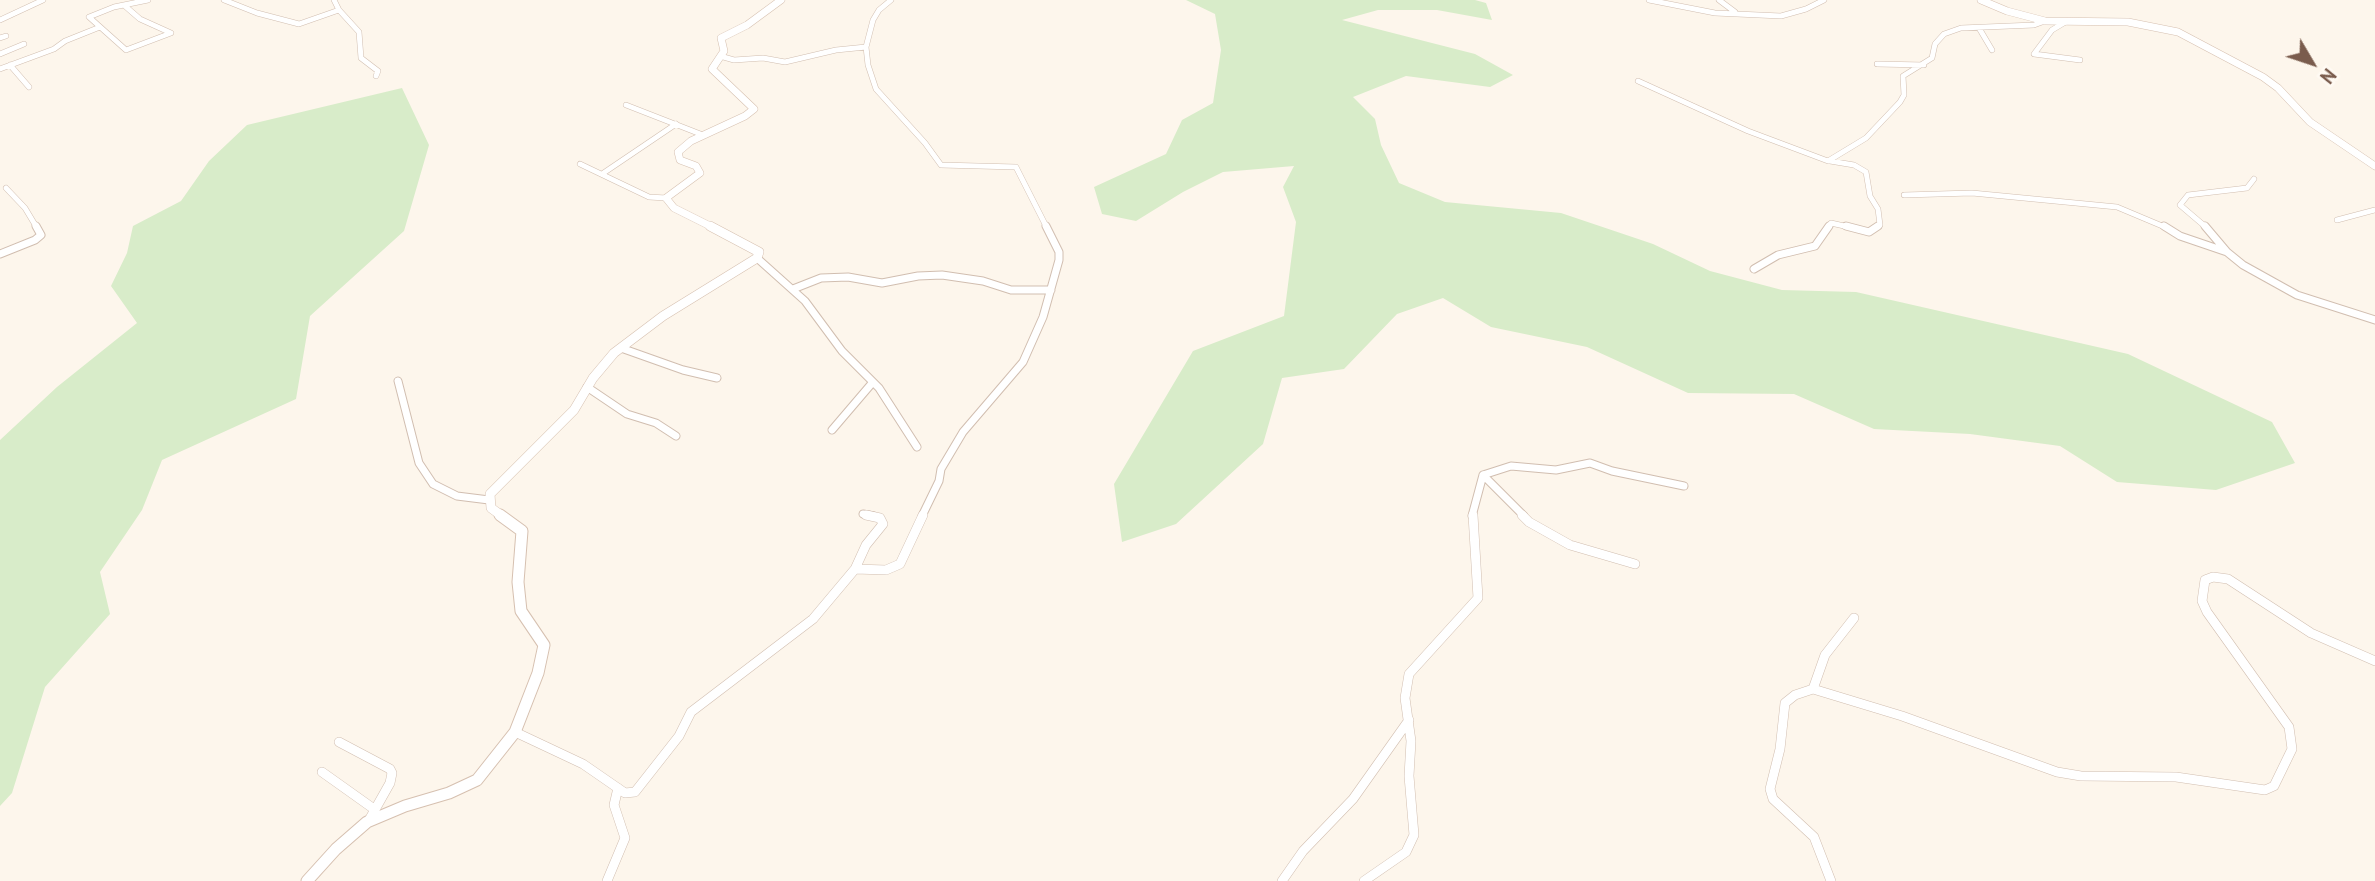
<!DOCTYPE html>
<html>
<head>
<meta charset="utf-8">
<style>
	body { margin:0 }
	#map { position:relative; width:2375px; height:881px; overflow:hidden; background:#fdf6ec; font-family:"PT Sans",sans-serif }
	canvas { display:block }
	.north { position:absolute; left:2277px; top:28px; width:70px; height:70px; -webkit-text-stroke:5px #fffaf3; paint-order:stroke; rotate:129deg; font-size:19px; font-weight:700; line-height:28px; text-align:center; color:#7a5c4d }
	.north::after { content:''; display:block; margin:auto; width:24px; height:32px; background:#7a5c4d; clip-path:polygon(50% 0,100% 100%,50% 72%,0 100%) }
</style>
</head>
<body>
<div id="map">
<canvas width="2375" height="881"></canvas>
<div class="north">N</div>
</div>
<script>
const c = document.querySelector('canvas').getContext('2d');
c.lineJoin = 'round';
function fill(path, color) { c.fillStyle = color; c.fill(path, 'evenodd'); }
const shape = rows => new Path2D(rows.map(r => 'M' + r).join(''));
function strokePath(path, color, width, dash) { c.strokeStyle = color; c.lineWidth = width; c.lineCap = dash ? 'butt' : 'round'; c.setLineDash(dash || []); c.stroke(path); }
fill(shape([
	[1186,0,1475,0,1486,3,1492,20,1437,10,1378,10,1342,20,1475,54,1513,75,1490,87,1406,76,1353,97,1375,119,1381,145,1399,183,1445,202,1561,213,1653,244,1710,271,1782,290,1856,292,2128,354,2272,422,2295,463,2216,490,2117,482,2060,446,1970,434,1874,429,1794,394,1688,393,1587,347,1491,327,1443,298,1397,314,1344,369,1282,378,1263,444,1176,524,1122,542,1114,484,1193,351,1284,316,1296,222,1283,187,1294,166,1223,172,1183,192,1136,221,1102,214,1094,187,1166,154,1182,120,1213,103,1221,50,1215,14],
	[402,88,429,145,404,231,310,316,296,399,162,460,142,510,100,572,110,614,45,687,12,793,0,806,0,440,57,387,137,323,111,286,127,253,133,226,181,201,209,161,247,125]
]), '#d8ecc9');
const streetFar2 = shape([
	[224,0,257,13,299,24,339,10],
	[334,0,339,10,359,32,361,58,378,71,376,76],
	[891,0,879,10,873,20,866,47,868,65,876,89,925,143,941,165,1016,167,1047,228],
	[1649,0,1715,13,1781,16,1806,9,1824,0],
	[1719,0,1735,12],
	[125,6,140,19,171,33,126,50,89,17,114,7,148,0],
	[0,20,43,0],
	[2067,21,2052,30,2034,54,2080,60],
	[1979,28,1992,50],
	[0,38,6,36],
	[0,54,24,44],
	[720,56,734,60,763,58,785,62,836,50,866,47],
	[1877,64,1924,65],
	[10,65,29,87],
	[0,69,54,49,65,41,100,27],
	[1638,81,1748,131,1828,161,1866,138,1900,102,1904,95,1903,76,1932,58,1935,44,1944,34,1961,28,2034,25,2045,21],
	[626,105,703,135],
	[1830,161,1854,165,1866,172,1870,196,1878,209,1880,225,1875,228],
	[580,164,649,197,666,198],
	[602,174,676,124],
	[6,188,25,208,37,228],
	[1904,195,1972,193,2117,207,2167,228],
	[2337,220,2375,210],
	[1827,228,1831,223,1853,228],
	[2207,228,2180,205,2188,195,2247,188,2254,179]
]);
const streetFar1 = shape([
	[1846,226,1869,232,1878,226],
	[2164,226,2180,236,2227,252],
	[2205,226,2227,252,2243,265,2297,295,2375,320],
	[0,254,35,240,41,235,36,226],
	[757,258,805,301,842,351,879,388,917,447],
	[1754,269,1778,255,1815,246,1829,226],
	[793,289,821,278,848,277,882,283,918,276,942,275,983,281,1011,290,1051,290],
	[621,348,683,370,717,378],
	[398,381,419,463,433,484,457,496,489,500],
	[587,387,627,414,656,423,676,436],
	[832,430,873,382],
	[1483,475,1511,466,1556,470,1590,463,1612,471,1684,486],
	[1483,475,1524,516],
	[863,514,874,516],
	[922,516,939,481,941,469,963,432,1023,362,1043,317,1059,260,1059,252,1046,226],
	[1472,516,1483,475]
]);
const street = shape([
	[1522,515,1529,522,1570,545,1635,564],
	[855,569,886,570,900,564,923,515],
	[1813,689,1825,655,1854,618],
	[515,732,583,764,625,793,635,792,679,736,691,712,813,619,855,569,866,545,883,524,880,518,866,515],
	[339,742,390,769,392,773,390,783,368,822],
	[322,772,374,809],
	[607,881,625,838,614,805,618,788],
	[1282,881,1303,851,1353,799,1409,720],
	[1364,881,1406,852,1414,835,1409,776,1411,741,1405,698,1409,674,1478,598,1473,515],
	[1831,881,1814,837,1773,799,1770,789,1780,749,1785,703,1795,695,1813,689,1902,716,2057,772,2081,776,2176,777,2265,790,2274,786,2292,749,2289,727,2207,612,2202,601,2205,580,2213,577,2228,579,2311,633,2375,661]
]);
const secondaryFar2 = shape([
	[1981,0,2007,11,2045,21,2128,22,2178,32,2263,77,2278,88,2310,122,2375,166],
	[714,228,674,208,666,198,700,173,696,166,680,160,678,152,691,141,745,116,754,109,712,69,724,51,721,38,747,25,781,0]
]);
const secondaryFar1 = shape([
	[502,516,491,508,490,494,574,410,593,378,614,353,663,316,757,258,759,252,710,226]
]);
const secondary = shape([
	[307,881,336,849,367,822,405,806,449,793,477,780,515,732,538,673,544,645,521,611,518,582,522,531,500,515]
]);
strokePath(streetFar2, '#d1beb0', 6);
strokePath(streetFar1, '#d1beb0', 9);
strokePath(street, '#d1beb0', 10);
strokePath(secondaryFar2, '#d6c0b0', 8);
strokePath(secondaryFar1, '#d6c0b0', 10);
strokePath(secondary, '#d6c0b0', 13);
strokePath(streetFar2, '#fff', 5);
strokePath(streetFar1, '#fff', 7);
strokePath(street, '#fff', 9);
strokePath(secondaryFar2, '#fff', 7);
strokePath(secondaryFar1, '#fff', 9);
strokePath(secondary, '#fff', 11);
</script>
</body>
</html>
